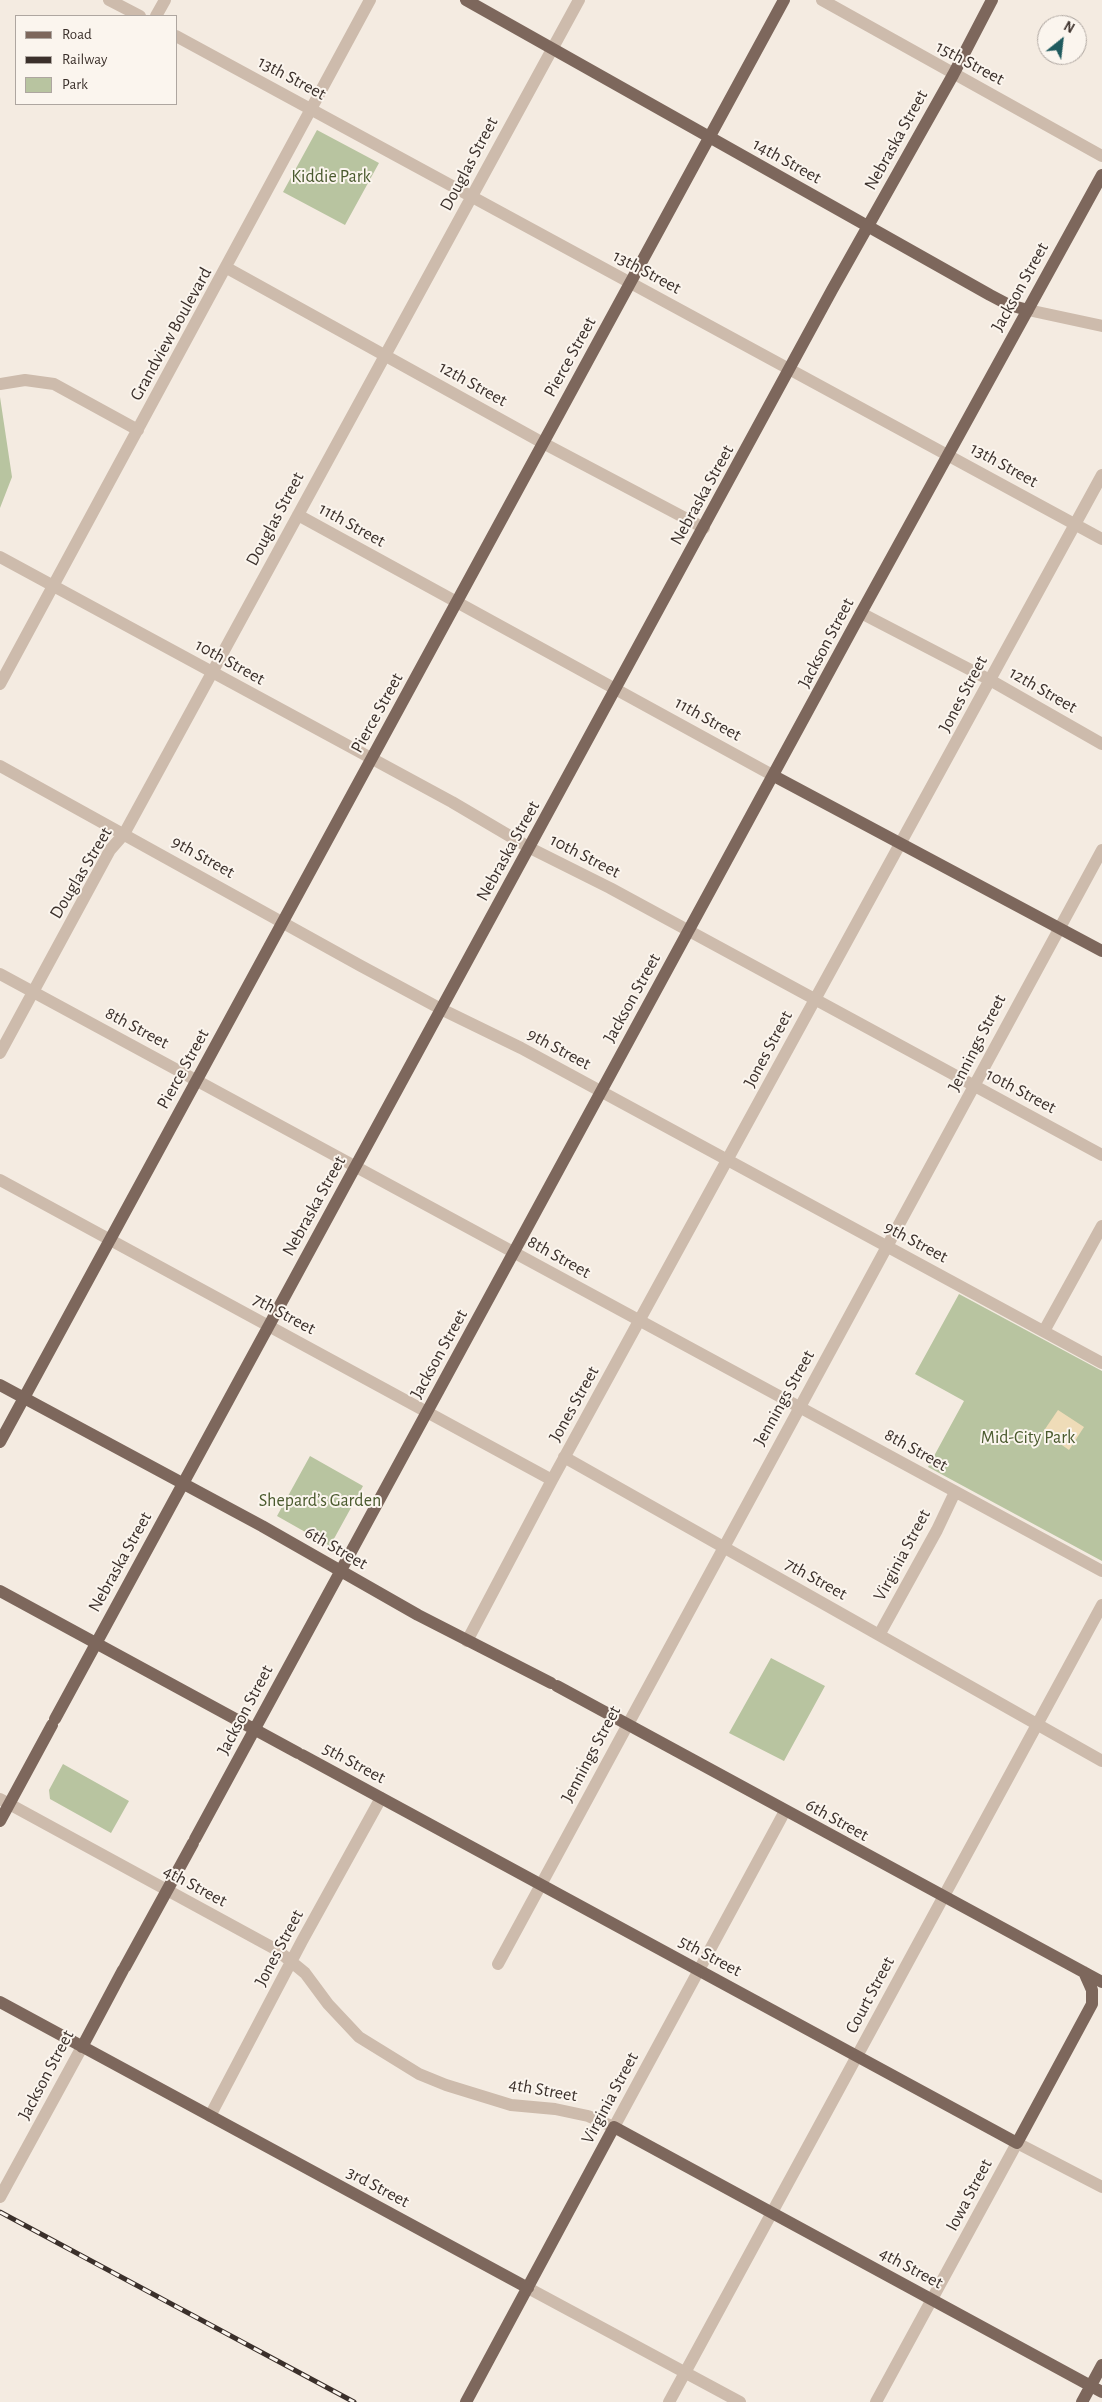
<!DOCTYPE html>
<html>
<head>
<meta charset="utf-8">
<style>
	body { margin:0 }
	#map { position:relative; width:1102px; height:2402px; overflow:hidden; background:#f4ebe1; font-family:"Alegreya Sans",sans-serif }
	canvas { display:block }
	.legend { position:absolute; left:15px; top:15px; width:162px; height:90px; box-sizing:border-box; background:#fbf5ee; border:1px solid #aea6a0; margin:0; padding:6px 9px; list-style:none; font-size:15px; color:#3b302b }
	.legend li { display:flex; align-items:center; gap:10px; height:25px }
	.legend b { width:25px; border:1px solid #aea6a0 }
	.north { position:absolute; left:1037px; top:15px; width:50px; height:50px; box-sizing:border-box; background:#fbf5ee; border:1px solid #aea6a0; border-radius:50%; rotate:29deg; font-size:14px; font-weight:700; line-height:20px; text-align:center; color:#3b302b }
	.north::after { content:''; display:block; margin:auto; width:18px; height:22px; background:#1f5a5e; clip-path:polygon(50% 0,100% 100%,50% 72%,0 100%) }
</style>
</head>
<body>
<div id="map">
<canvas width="1102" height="2402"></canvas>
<ul class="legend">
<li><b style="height:6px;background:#7d675c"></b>Road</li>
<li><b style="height:6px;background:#3b302b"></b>Railway</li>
<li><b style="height:14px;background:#b8c4a0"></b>Park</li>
</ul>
<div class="north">N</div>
</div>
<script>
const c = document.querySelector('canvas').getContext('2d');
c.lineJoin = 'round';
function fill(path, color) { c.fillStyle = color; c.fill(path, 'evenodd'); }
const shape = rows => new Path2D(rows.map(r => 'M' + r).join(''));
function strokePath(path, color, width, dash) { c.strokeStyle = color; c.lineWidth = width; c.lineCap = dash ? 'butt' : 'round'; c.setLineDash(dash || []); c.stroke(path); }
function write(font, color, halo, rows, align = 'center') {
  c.font = font + ' "Alegreya Sans",sans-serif'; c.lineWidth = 4; c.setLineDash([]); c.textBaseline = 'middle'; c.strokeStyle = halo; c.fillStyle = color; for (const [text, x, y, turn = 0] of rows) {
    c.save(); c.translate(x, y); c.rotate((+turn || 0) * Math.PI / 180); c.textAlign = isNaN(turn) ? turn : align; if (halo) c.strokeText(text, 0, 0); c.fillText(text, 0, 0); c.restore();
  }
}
fill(shape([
	[317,130,379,163,345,225,283,192],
	[0,397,12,477,0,508],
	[959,1294,1102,1371,1102,1561,928,1467,964,1401,915,1374],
	[310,1456,363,1486,330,1546,277,1516],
	[771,1658,825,1686,784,1761,729,1733],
	[63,1764,129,1801,111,1833,50,1799,49,1790]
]), '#b8c4a0');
fill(shape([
	[1058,1410,1084,1427,1069,1450,1043,1432]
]), '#efdcb8');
strokePath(shape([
	[109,0,140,16],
	[822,0,1102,156],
	[156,16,165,0],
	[176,36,1102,539],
	[227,268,543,443,704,528],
	[1028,310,1102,326],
	[0,384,25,380,54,384,138,430],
	[298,515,774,776],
	[0,557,452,802,530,848,610,888,1102,1155],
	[861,613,990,680,1102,744],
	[0,684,370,0],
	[0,766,361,966,441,1009,521,1048,1102,1363],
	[0,974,1102,1571],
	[0,1053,110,850,124,834,579,0],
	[0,1180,552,1480],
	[1044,1331,1102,1226],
	[564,1457,1102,1761],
	[879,1635,937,1530,955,1492],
	[467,1641,552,1480,1102,475],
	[0,1799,277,1950,305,1973,328,2004,359,2037,419,2074,446,2085,511,2105,555,2109,588,2116,614,2127,785,1811],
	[498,1964,1102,850],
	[210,2116,302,1941,381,1798],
	[0,2197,82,2047],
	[528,2288,740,2402],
	[669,2402,1102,1605],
	[876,2402,1017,2143,1102,2187]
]), '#cdbbac', 12);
strokePath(shape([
	[466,0,990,295,1009,305,1028,310],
	[774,776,1102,951],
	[0,1385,262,1526,418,1615,551,1683],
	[0,1442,784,0],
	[0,1591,298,1753],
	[557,1686,1102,1982],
	[55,1719,832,290,953,75,992,0],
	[302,1755,1017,2143,1092,2004,1092,1990,1084,1972],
	[0,1821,52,1725],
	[195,1839,861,613,1102,175],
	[125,1967,193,1843],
	[0,2002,528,2288],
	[82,2047,123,1970],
	[466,2402,614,2127,1102,2392],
	[1082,2402,1102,2365]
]), '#7d675c', 12);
const rail = shape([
	[0,2212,354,2402]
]);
strokePath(rail, '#3b302b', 5);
strokePath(rail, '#fbf5ee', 3, [9]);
write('18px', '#3b302b', '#fbf5ee', [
	["15th Street",970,63,28],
	["13th Street",292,78,28],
	["Nebraska Street",896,140,-61],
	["14th Street",787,161,29],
	["Douglas Street",469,164,-62],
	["13th Street",647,272,28],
	["Jackson Street",1020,287,-61],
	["Grandview Boulevard",171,334,-61],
	["Pierce Street",570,357,-61],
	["12th Street",473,384,29],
	["13th Street",1004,465,29],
	["Nebraska Street",702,495,-61],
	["Douglas Street",275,519,-62],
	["11th Street",352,525,29],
	["Jackson Street",826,643,-62],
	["10th Street",230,662,29],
	["12th Street",1043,690,30],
	["Jones Street",963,694,-62],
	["Pierce Street",377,713,-61],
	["11th Street",708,719,29],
	["Nebraska Street",508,851,-61],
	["10th Street",585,856,27],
	["9th Street",203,857,29],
	["Douglas Street",81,873,-59],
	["Jackson Street",632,998,-61],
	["8th Street",137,1028,28],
	["Jennings Street",977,1043,-63],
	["9th Street",559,1049,28],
	["Jones Street",768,1049,-62],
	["Pierce Street",183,1069,-61],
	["10th Street",1021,1091,28],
	["Nebraska Street",314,1206,-61],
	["9th Street",916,1242,28],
	["8th Street",559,1257,29],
	["7th Street",284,1314,28],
	["Jackson Street",439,1354,-61],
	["Jennings Street",784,1398,-61],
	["Jones Street",574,1404,-61],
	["8th Street",916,1450,29],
	["6th Street",336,1548,30],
	["Virginia Street",902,1555,-62],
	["Nebraska Street",120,1562,-61],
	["7th Street",816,1579,29],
	["Jackson Street",245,1710,-62],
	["Jennings Street",591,1754,-62],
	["5th Street",354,1763,28],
	["6th Street",837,1820,29],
	["4th Street",195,1886,28],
	["Jones Street",279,1948,-62],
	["5th Street",710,1956,28],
	["Court Street",870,1995,-62],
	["Jackson Street",46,2075,-62],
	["4th Street",543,2090,10],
	["Virginia Street",610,2098,-62],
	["3rd Street",378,2187,28],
	["Iowa Street",969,2195,-62],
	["4th Street",911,2268,28]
]);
write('18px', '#4a5a2e', '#fbf5ee', [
	["Kiddie Park",331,177],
	["Mid-City Park",1028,1438],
	["Shepard’s Garden",320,1501]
]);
</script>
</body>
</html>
